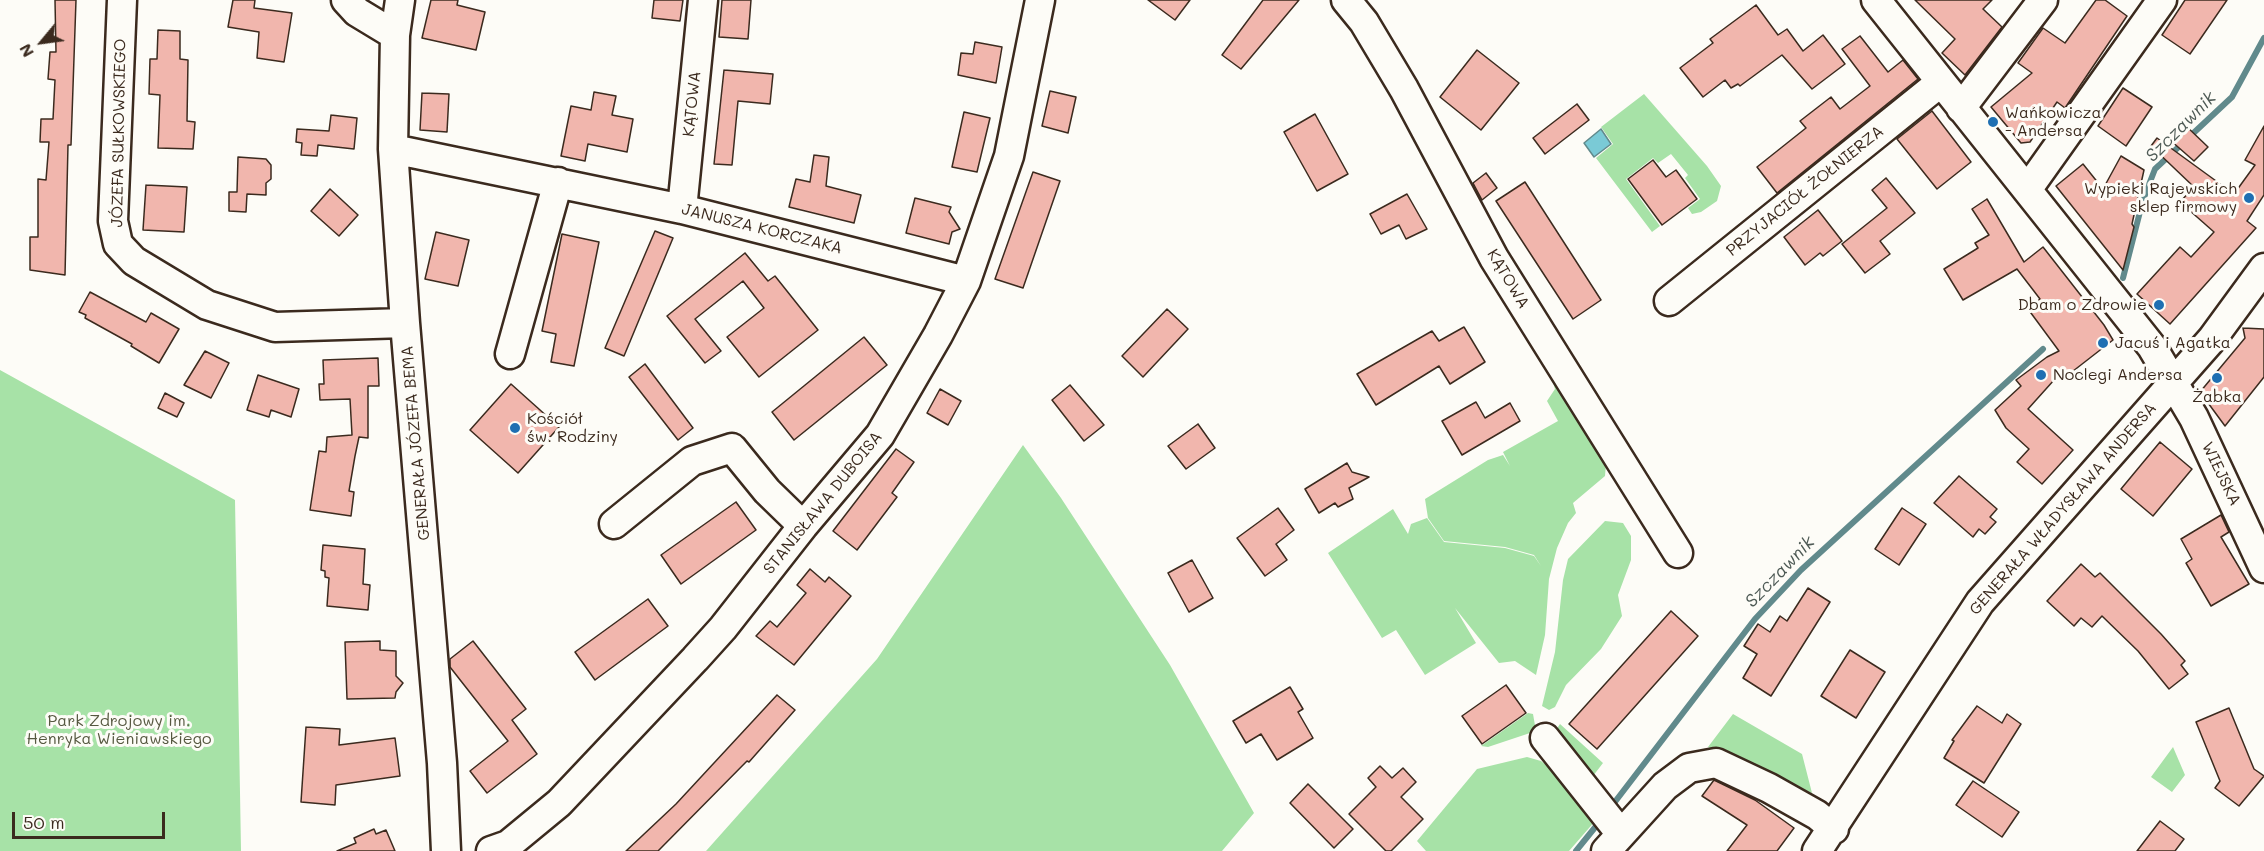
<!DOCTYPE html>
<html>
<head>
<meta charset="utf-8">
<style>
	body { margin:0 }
	#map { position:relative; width:2264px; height:851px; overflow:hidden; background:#fdfcf7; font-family:Mali,sans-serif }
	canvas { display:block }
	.north { position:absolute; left:12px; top:12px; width:60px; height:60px; -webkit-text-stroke:4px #fdfcf7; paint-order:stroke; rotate:241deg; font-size:16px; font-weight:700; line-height:24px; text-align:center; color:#3b2a1e }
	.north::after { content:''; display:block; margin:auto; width:21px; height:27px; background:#3b2a1e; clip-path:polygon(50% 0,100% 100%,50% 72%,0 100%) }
	.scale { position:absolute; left:12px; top:812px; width:153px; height:27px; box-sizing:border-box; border:3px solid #3b2a1e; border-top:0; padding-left:8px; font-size:18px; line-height:21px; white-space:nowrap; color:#3b2a1e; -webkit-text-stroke:4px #fdfcf7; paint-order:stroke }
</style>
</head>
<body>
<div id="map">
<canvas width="2264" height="851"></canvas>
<div class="north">N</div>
<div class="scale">50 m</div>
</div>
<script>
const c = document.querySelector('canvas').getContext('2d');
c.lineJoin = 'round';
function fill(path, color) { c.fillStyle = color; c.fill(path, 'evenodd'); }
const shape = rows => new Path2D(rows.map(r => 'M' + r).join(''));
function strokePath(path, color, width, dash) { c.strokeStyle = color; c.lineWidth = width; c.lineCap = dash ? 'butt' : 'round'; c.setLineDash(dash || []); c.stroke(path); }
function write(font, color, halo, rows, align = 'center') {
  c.font = font + ' Mali,sans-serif'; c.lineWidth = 6; c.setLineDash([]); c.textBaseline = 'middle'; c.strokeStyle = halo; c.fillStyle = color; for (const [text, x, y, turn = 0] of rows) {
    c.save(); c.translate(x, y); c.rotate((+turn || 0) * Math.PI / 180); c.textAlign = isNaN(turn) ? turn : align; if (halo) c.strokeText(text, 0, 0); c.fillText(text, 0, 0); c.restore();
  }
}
fill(shape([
	[1644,94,1707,166,1721,186,1717,201,1701,212,1692,214,1688,208,1700,199,1685,178,1688,175,1671,154,1658,163,1653,158,1626,179,1660,226,1652,232,1596,158,1613,144,1601,127],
	[0,370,235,500,241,851,0,851],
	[1552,379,1555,379,1606,464,1605,476,1573,503,1576,513,1568,523,1557,548,1549,579,1545,635,1536,675,1515,661,1499,663,1455,608,1476,643,1425,675,1396,630,1382,638,1328,553,1393,509,1408,534,1411,524,1427,518,1444,542,1505,548,1534,556,1541,566,1534,555,1505,547,1444,541,1428,518,1425,499,1488,460,1503,455,1510,466,1503,452,1558,421,1547,401,1555,389],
	[1023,445,1061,498,1170,665,1254,813,1222,851,706,851,877,659],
	[1605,521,1623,523,1631,536,1631,560,1618,595,1622,616,1601,649,1566,685,1555,707,1549,710,1542,706,1555,652,1563,580,1568,559],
	[1528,713,1533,714,1536,731,1488,747,1481,746],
	[1733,714,1802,754,1812,793,1708,747],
	[1560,724,1603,763,1593,776,1554,733],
	[2173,747,2185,775,2172,792,2151,777],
	[1527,757,1541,761,1558,775,1596,820,1569,851,1426,851,1417,841,1477,769]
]), '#a7e2a7');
const water = shape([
	[1601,129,1611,144,1594,157,1584,143,1601,129]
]);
fill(water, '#7acad6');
strokePath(water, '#618a8c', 1.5);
strokePath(shape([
	[2123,278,2143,200,2155,169,2232,97,2264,38],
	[1611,807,1755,619,1801,570,2043,349],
	[1576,851,1601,820]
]), '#618a8c', 6);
const building = shape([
	[55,0,76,0,71,145,68,145,65,275,30,270,30,237,38,237,38,179,46,180,49,142,40,142,41,119,53,119,55,80,48,79,50,52,56,52,55,0],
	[233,0,255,0,254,8,292,13,284,62,257,58,259,32,228,27,233,0],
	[431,0,458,0,457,5,485,12,476,50,422,38,431,0],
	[654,0,683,0,680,21,652,18,654,0],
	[722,0,751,0,748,39,719,37,722,0],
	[1148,0,1190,0,1175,20,1148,0],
	[1263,0,1299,0,1241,69,1222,55,1263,0],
	[1915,0,1992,0,1983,9,2002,27,1965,75,1942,53,1955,39,1915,0],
	[2096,0,2105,0,2127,16,2065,108,2057,102,2030,142,2021,143,1991,107,2032,73,2018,63,2043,28,2065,43,2096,0],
	[2185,0,2227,0,2190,54,2162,35,2185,0],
	[1756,5,1778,35,1787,29,1803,51,1823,35,1845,64,1812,89,1782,55,1740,86,1738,84,1731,88,1725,80,1703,97,1680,68,1713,43,1710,39,1756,5],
	[158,30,180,31,180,59,188,60,187,121,195,122,193,149,158,148,160,95,149,94,150,59,157,59,158,30],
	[1860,36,1888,72,1903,60,1918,79,1777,193,1757,167,1806,128,1800,121,1831,97,1840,109,1870,86,1842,49,1860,36],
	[975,42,1002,47,996,83,958,75,961,53,973,54,975,42],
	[1477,50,1519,83,1481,130,1440,97,1477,50],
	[724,70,773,74,770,104,738,101,732,165,714,164,724,70],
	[2123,88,2152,107,2126,146,2098,126,2123,88],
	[1050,91,1076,97,1068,133,1042,126,1050,91],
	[594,92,616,96,612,115,633,119,627,152,588,144,585,161,561,156,571,106,591,110,594,92],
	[422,93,449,94,447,132,420,130,422,93],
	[1577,104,1589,120,1545,154,1533,138,1577,104],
	[1932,111,1971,162,1937,189,1897,139,1932,111],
	[964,112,990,118,977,172,952,167,964,112],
	[1315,114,1348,174,1317,191,1284,132,1315,114],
	[331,115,357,118,354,149,318,145,317,156,301,155,302,143,296,142,297,129,329,131,331,115],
	[2184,124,2208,147,2194,161,2170,140,2184,124],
	[2264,126,2264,195,2247,221,2256,228,2170,324,2137,294,2180,247,2191,257,2214,232,2180,202,2194,187,2151,146,2157,138,2234,194,2255,165,2245,160,2264,126],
	[814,155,829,157,826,186,861,195,854,223,789,207,796,179,810,182,814,155],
	[2121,156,2144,170,2132,224,2134,227,2123,270,2056,186,2083,164,2103,189,2121,156],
	[238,157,266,159,271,165,271,179,266,183,266,195,247,194,246,212,229,211,229,192,237,192,238,157],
	[1653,160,1666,177,1676,170,1697,199,1662,225,1628,179,1653,160],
	[1033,172,1060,181,1023,288,995,279,1033,172],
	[1486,173,1497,188,1482,200,1473,183,1486,173],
	[1886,178,1915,213,1880,241,1890,254,1865,273,1842,244,1887,208,1872,190,1886,178],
	[1525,182,1601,300,1573,319,1496,201,1525,182],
	[146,185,187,187,184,232,143,230,146,185],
	[330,189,358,215,339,236,311,211,330,189],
	[1407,194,1427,229,1406,239,1399,225,1381,234,1370,214,1407,194],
	[915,198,951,207,949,212,960,229,952,232,949,244,906,233,915,198],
	[1987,199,2024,262,2043,247,2104,325,2113,340,2068,375,2063,370,2028,409,2073,450,2042,484,2017,462,2029,449,2006,428,1995,410,2021,386,2016,380,2047,357,2059,351,2028,309,2040,299,2017,269,1963,300,1944,269,1978,248,1975,243,1989,235,1972,209,1987,199],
	[1818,210,1842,241,1823,256,1820,253,1805,265,1784,237,1818,210],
	[655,231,673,238,624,356,605,348,655,231],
	[436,232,469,240,458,286,425,279,436,232],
	[562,234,599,242,574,366,551,362,556,334,542,331,562,234],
	[745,253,768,281,775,276,818,330,759,377,727,337,764,308,743,281,695,319,721,351,705,363,667,316,745,253],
	[90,292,146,322,151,313,179,329,159,363,131,346,132,344,85,318,86,315,79,312,90,292],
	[1167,309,1188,329,1143,377,1122,356,1167,309],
	[1464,327,1485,362,1450,384,1439,366,1376,405,1357,374,1432,331,1439,341,1464,327],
	[2243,328,2264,329,2264,377,2225,426,2200,392,2245,338,2243,328],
	[864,337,887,365,794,440,772,412,864,337],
	[205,351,229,363,211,398,184,385,205,351],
	[378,358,379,386,368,386,368,438,359,437,355,456,349,491,354,492,351,516,310,510,319,451,326,452,327,437,352,435,350,399,320,400,319,384,324,384,323,360,378,358],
	[645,364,693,428,678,440,629,377,645,364],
	[258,375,299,389,291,417,271,410,269,417,247,410,258,375],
	[511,384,559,427,518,473,470,430,511,384],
	[1070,385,1104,425,1084,441,1052,400,1070,385],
	[940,389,961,401,948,425,927,413,940,389],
	[165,393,184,403,177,417,158,408,165,393],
	[1476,402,1485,418,1510,403,1520,421,1462,455,1442,421,1476,402],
	[1198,424,1215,448,1186,469,1168,446,1198,424],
	[2160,442,2192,469,2153,516,2121,489,2160,442],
	[896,449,914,462,892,493,897,497,857,550,833,531,896,449],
	[1347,463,1352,472,1369,477,1349,488,1353,499,1338,507,1335,503,1319,513,1305,489,1347,463],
	[1959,476,1997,509,1990,517,1996,522,1985,534,1979,529,1973,537,1934,503,1959,476],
	[736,502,756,530,681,584,661,555,736,502],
	[1278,508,1294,530,1276,544,1287,560,1265,576,1237,538,1278,508],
	[1902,508,1926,524,1899,565,1875,549,1902,508],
	[2221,515,2229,532,2221,537,2249,584,2211,606,2186,563,2192,559,2181,539,2221,515],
	[323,545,365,549,363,584,370,585,368,610,327,606,329,578,325,577,325,571,321,570,323,545],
	[1192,560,1213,598,1189,612,1168,573,1192,560],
	[2081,564,2095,577,2100,573,2161,634,2185,661,2181,665,2188,674,2169,689,2138,651,2102,616,2092,627,2081,618,2074,626,2047,601,2081,564],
	[810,569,825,582,829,577,851,596,794,665,756,636,770,621,777,627,806,593,797,585,810,569],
	[1808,588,1830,602,1771,696,1743,678,1757,654,1744,646,1758,624,1770,632,1780,616,1787,621,1808,588],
	[648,599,668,626,595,680,575,652,648,599],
	[1671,611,1698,636,1597,749,1569,724,1671,611],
	[380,641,380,650,396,651,396,676,403,683,396,692,395,698,347,699,345,642,380,641],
	[473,641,526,709,512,720,537,754,487,793,470,771,508,741,450,667,450,659,473,641],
	[1850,650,1885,672,1856,718,1821,696,1850,650],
	[1506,685,1526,713,1482,744,1462,716,1506,685],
	[1290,687,1303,709,1298,712,1313,738,1277,760,1261,734,1246,743,1233,721,1290,687],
	[777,695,795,710,749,762,747,761,658,851,626,851,676,804,777,695],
	[1977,706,2002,723,2007,714,2021,724,1984,783,1944,758,1954,741,1952,740,1977,706],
	[2229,708,2254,769,2264,776,2239,806,2215,788,2220,781,2196,722,2229,708],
	[306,727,340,729,339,745,395,738,400,776,336,785,335,805,301,802,306,727],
	[1380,766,1392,778,1403,768,1416,782,1401,797,1423,819,1391,851,1386,851,1349,814,1376,787,1368,778,1380,766],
	[1714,780,1755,800,1794,828,1777,851,1727,851,1747,825,1702,796,1714,780],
	[1973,781,2019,812,2002,837,1956,805,1973,781],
	[1308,784,1353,829,1334,848,1290,803,1308,784],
	[2160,821,2184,839,2175,851,2137,851,2160,821],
	[374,829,376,834,386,830,395,851,337,851,356,843,354,838,374,829]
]);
fill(building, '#f1b6ad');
strokePath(building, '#3b2a1e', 1.5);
const minor = shape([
	[122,0,113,221,118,244,134,261,207,305,275,327,405,323],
	[346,0,357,12,395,35],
	[400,0,395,35,393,149,405,323,442,763,446,851],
	[1346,0,1364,22,1404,89,1494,258,1678,553],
	[1876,0,2152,347,2194,418,2264,568],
	[1961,108,2043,0],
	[393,149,682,209,966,281],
	[2027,190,2162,0],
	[682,209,703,0],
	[1669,301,1941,82],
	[510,354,558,182],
	[614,524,692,461,732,448,767,491,803,526],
	[1545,738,1621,834],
	[491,851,508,845,559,803,695,659,723,628,803,526,880,435,938,335,966,281,1009,156,1040,0],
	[1606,851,1665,786,1689,768,1716,763,1769,788,1817,815,1834,829],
	[1817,851,1980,602,2212,339,2264,268]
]);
strokePath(minor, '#3b2a1e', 33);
strokePath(minor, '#fdfcf7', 28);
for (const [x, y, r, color] of [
	[1993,122,6,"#1f6fb2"],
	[2249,198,6,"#1f6fb2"],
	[2159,305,6,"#1f6fb2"],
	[2103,343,6,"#1f6fb2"],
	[2041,375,6,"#1f6fb2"],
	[2217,378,6,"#1f6fb2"],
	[515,428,6,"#1f6fb2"]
]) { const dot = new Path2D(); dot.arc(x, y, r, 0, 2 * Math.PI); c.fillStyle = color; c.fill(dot); strokePath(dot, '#fdfcf7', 2); }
write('16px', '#3b2a1e', '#fdfcf7', [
	["KĄTOWA",692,104,-84],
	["JÓZEFA SUŁKOWSKIEGO",119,133,-89],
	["PRZYJACIÓŁ ŻOŁNIERZA",1805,191,-39],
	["JANUSZA KORCZAKA",762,229,14],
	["KĄTOWA",1508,279,59],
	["GENERAŁA JÓZEFA BEMA",416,443,-95],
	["WIEJSKA",2221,474,64],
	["STANISŁAWA DUBOISA",823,503,-51],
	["GENERAŁA WŁADYSŁAWA ANDERSA",2063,509,-49]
]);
write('16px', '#3b2a1e', '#fdfcf7', [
	["Wańkowicza",2005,113],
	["- Andersa",2005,131],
	["Wypieki Rajewskich",2237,189,"right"],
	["sklep firmowy",2237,207,"right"],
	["Dbam o Zdrowie",2147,305,"right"],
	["Jacuś i Agatka",2115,343],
	["Noclegi Andersa",2053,375],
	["Żabka",2217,397,"center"],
	["Kościół",527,419],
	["św. Rodziny",527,437]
], 'left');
write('16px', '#565840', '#fdfcf7', [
	["Park Zdrojowy im.",119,721],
	["Henryka Wieniawskiego",119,739]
]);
write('italic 18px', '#4e5a55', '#fdfcf7', [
	["Szczawnik",2181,127,-45],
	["Szczawnik",1780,572,-46]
]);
</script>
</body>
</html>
